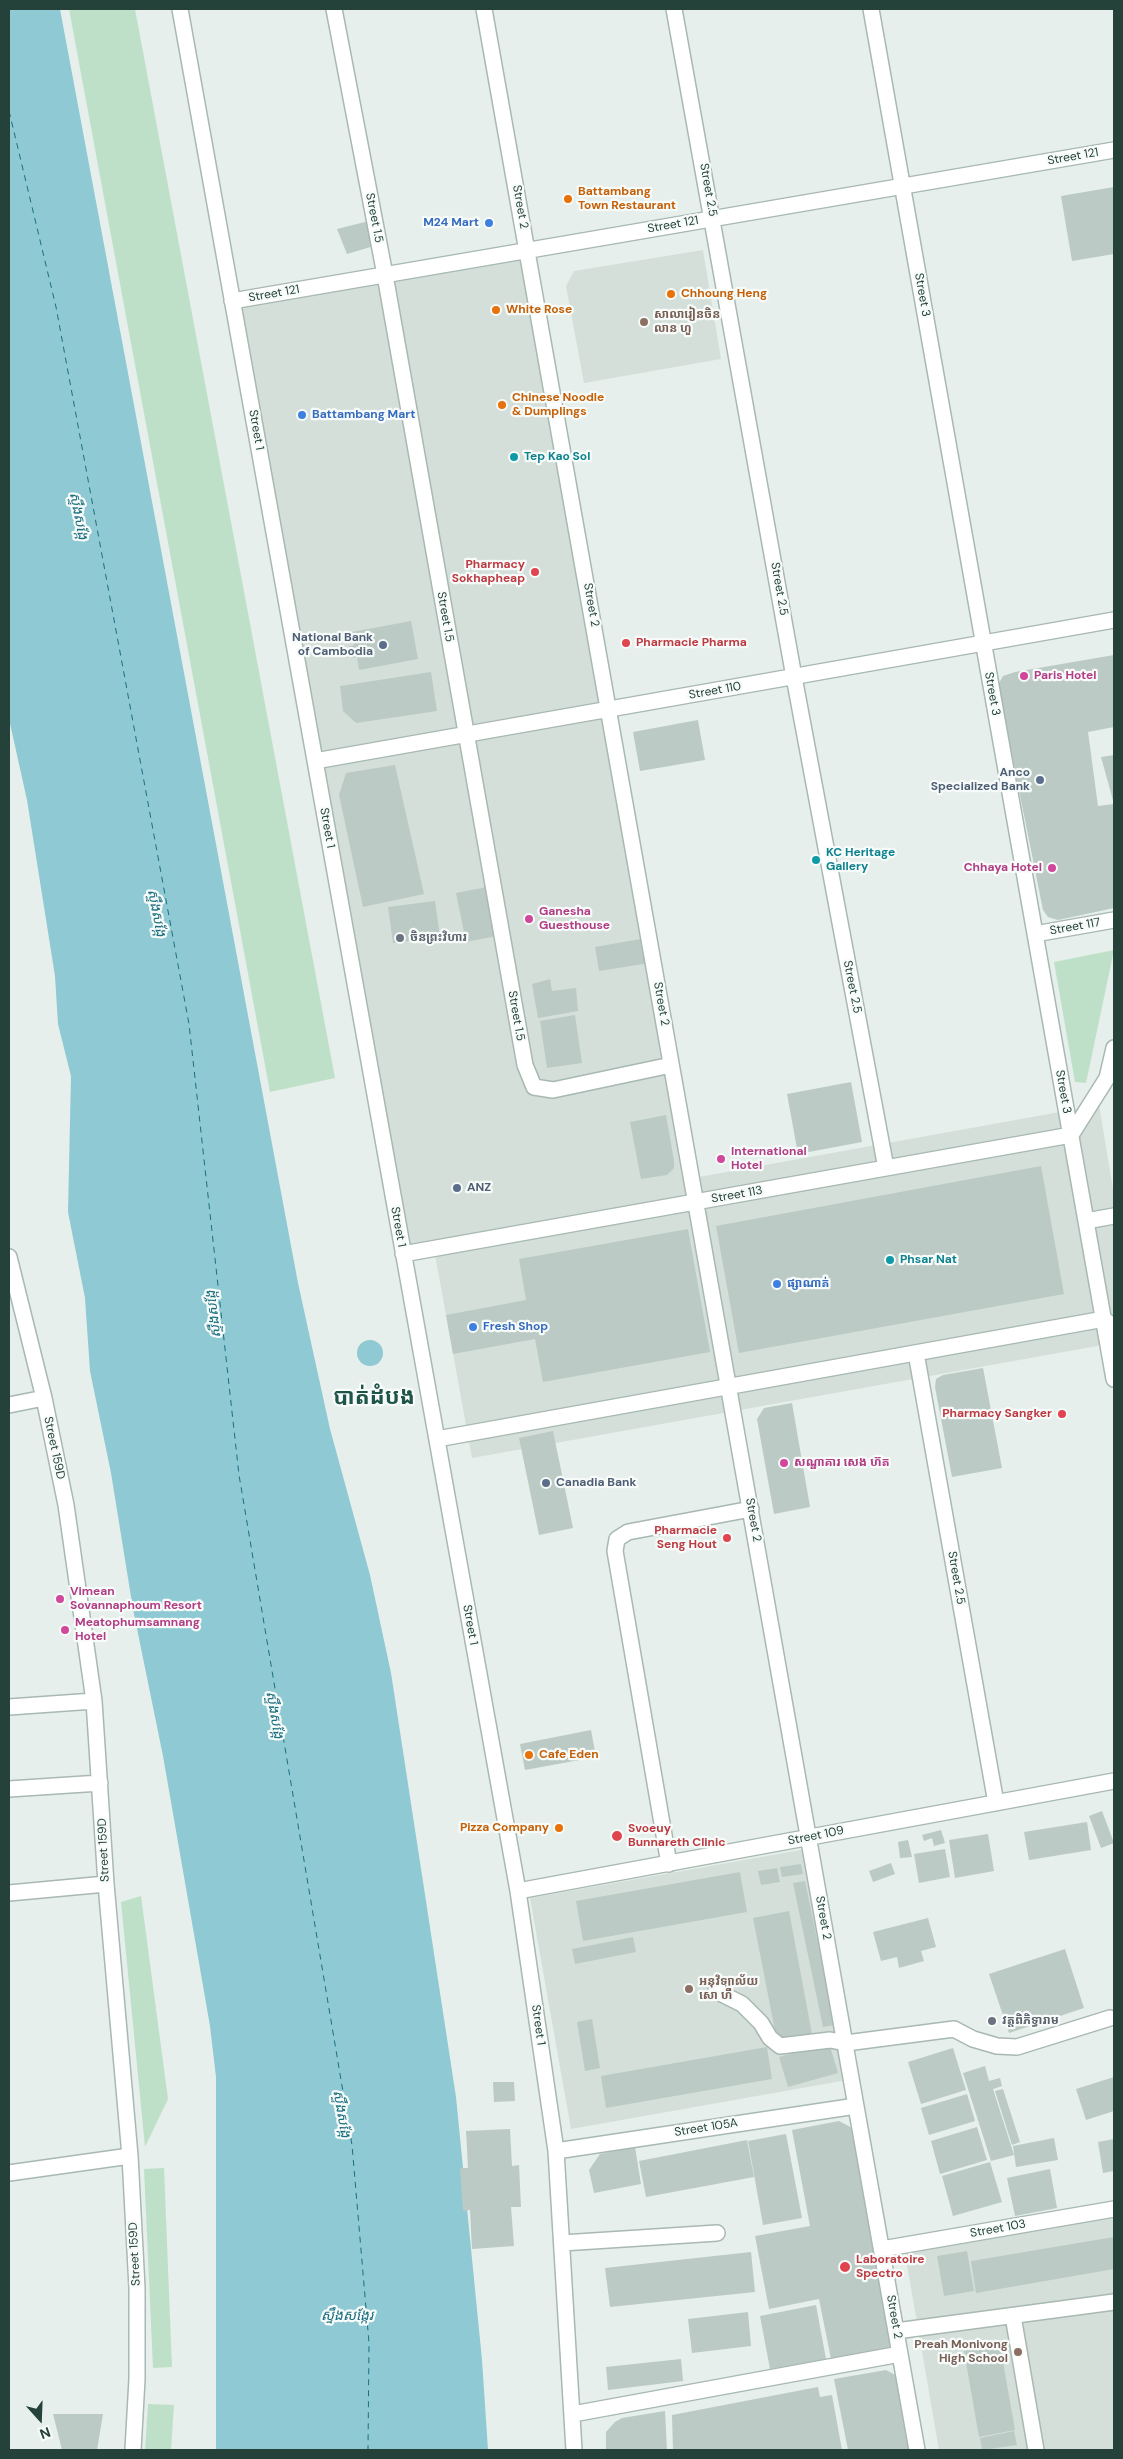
<!DOCTYPE html>
<html>
<head>
<meta charset="utf-8">
<style>
	body { margin:0 }
	#map { position:relative; width:1123px; height:2459px; overflow:hidden; background:#e6efeb; font-family:"DM Sans",sans-serif }
	canvas { display:block }
	.frame { position:absolute; inset:0; border:10px solid #24423a; pointer-events:none }
	.north { position:absolute; left:15px; top:2394px; width:50px; height:50px; -webkit-text-stroke:4px #f7fbf9; paint-order:stroke; rotate:160deg; font-size:14px; font-weight:700; line-height:20px; text-align:center; color:#24423a }
	.north::after { content:''; display:block; margin:auto; width:18px; height:22px; background:#24423a; clip-path:polygon(50% 0,100% 100%,50% 72%,0 100%) }
</style>
</head>
<body>
<div id="map">
<canvas width="1123" height="2459"></canvas>
<div class="frame"></div>
<div class="north">N</div>
</div>
<script>
const c = document.querySelector('canvas').getContext('2d');
c.lineJoin = 'round';
function fill(path, color) { c.fillStyle = color; c.fill(path, 'evenodd'); }
const shape = rows => new Path2D(rows.map(r => 'M' + r).join(''));
function strokePath(path, color, width, dash) { c.strokeStyle = color; c.lineWidth = width; c.lineCap = dash ? 'butt' : 'round'; c.setLineDash(dash || []); c.stroke(path); }
function write(font, color, halo, rows, align = 'center') {
  c.font = font + ' "DM Sans","Noto Sans Khmer",sans-serif'; c.lineWidth = 4.5; c.setLineDash([]); c.textBaseline = 'middle'; c.strokeStyle = halo; c.fillStyle = color; for (const [text, x, y, turn = 0] of rows) {
    c.save(); c.translate(x, y); c.rotate((+turn || 0) * Math.PI / 180); c.textAlign = isNaN(turn) ? turn : align; if (halo) c.strokeText(text, 0, 0); c.fillText(text, 0, 0); c.restore();
  }
}
fill(shape([
	[703,250,721,359,584,383,566,286,574,271],
	[527,251,693,1178,1099,1105,1114,1195,1114,1343,472,1458,434,1249,403,1254,232,301],
	[806,1849,847,2080,571,2129,530,1898],
	[1114,2217,1114,2450,939,2450,905,2253]
]), '#d4dfda');
fill(shape([
	[69,9,135,9,335,1078,270,1092],
	[1114,950,1086,1083,1075,1082,1054,962],
	[141,1896,168,2099,145,2147,121,1902],
	[164,2168,172,2367,153,2368,144,2169],
	[148,2404,174,2405,171,2450,145,2450]
]), '#bfe0c8');
fill(shape([
	[9,9,60,9,298,1283,330,1429,370,1575,391,1673,456,2097,482,2360,488,2450,216,2450,216,2077,210,2026,163,1756,133,1609,111,1473,90,1371,85,1298,68,1212,71,1076,58,1024,55,976,27,800,9,719],
	'357 1353a13 13 0 1 1 26 0a13 13 0 1 1-26 0Z'
]), '#8ec9d4');
strokePath(shape([
	[9,111,56,307,189,1024,239,1475,352,2145,369,2343,368,2450]
]), '#1c6f80', 1, [6, 5]);
fill(shape([
	[1114,187,1114,254,1072,261,1061,196],
	[369,221,377,245,347,254,337,229],
	[411,621,418,659,359,670,357,657,351,658,349,646,354,645,352,632],
	[1114,655,1114,727,1088,732,1098,806,1114,804,1114,908,1058,920,1048,917,1043,910,998,685,1003,676,1015,672],
	[431,672,437,711,356,723,343,711,340,686],
	[698,720,705,760,640,771,633,732],
	[1114,755,1114,804,1101,757],
	[395,765,424,894,363,907,339,795,346,773],
	[487,887,497,936,466,942,456,893],
	[435,901,440,937,393,943,388,907],
	[646,938,650,963,599,971,595,947],
	[550,979,552,991,576,988,578,1011,538,1018,532,984],
	[575,1015,582,1063,547,1068,540,1021],
	[851,1082,862,1142,798,1154,787,1094],
	[666,1115,674,1161,674,1168,667,1175,641,1179,630,1122],
	[1041,1166,1064,1294,739,1353,716,1226],
	[688,1229,710,1352,543,1382,535,1339,453,1354,446,1315,526,1300,519,1259],
	[983,1368,1002,1468,952,1477,935,1387,936,1379,943,1375],
	[792,1403,810,1507,774,1514,757,1419,764,1408],
	[553,1431,573,1528,539,1535,519,1438],
	[591,1730,596,1757,525,1770,520,1744],
	[1102,1811,1114,1843,1101,1848,1089,1816],
	[1087,1822,1091,1850,1029,1860,1024,1832],
	[941,1830,945,1843,934,1846,932,1838,924,1841,922,1835],
	[988,1834,994,1871,955,1878,949,1840],
	[908,1840,912,1857,900,1858,898,1842],
	[945,1849,950,1877,919,1883,914,1854],
	[891,1863,895,1874,873,1882,869,1871],
	[801,1864,803,1874,782,1877,780,1867],
	[777,1868,780,1882,761,1885,758,1871],
	[740,1872,747,1912,583,1941,576,1901],
	[805,1881,835,2025,823,2027,793,1883],
	[789,1911,812,2034,777,2041,753,1918],
	[928,1918,936,1947,921,1951,924,1961,899,1968,897,1957,881,1961,873,1932],
	[633,1937,636,1952,575,1964,572,1949],
	[1065,1949,1084,2008,1009,2033,989,1974],
	[592,2019,600,2068,585,2071,577,2022],
	[829,2043,838,2073,788,2087,779,2057],
	[767,2047,772,2079,606,2108,601,2076],
	[953,2048,966,2090,921,2104,908,2062],
	[985,2066,989,2081,1000,2078,1002,2086,993,2089,1014,2155,991,2161,963,2073],
	[1114,2077,1114,2111,1086,2120,1076,2089],
	[493,2082,514,2082,515,2101,494,2102],
	[1003,2089,1020,2142,1012,2145,995,2091],
	[967,2094,975,2121,929,2135,921,2108],
	[839,2121,852,2128,893,2342,883,2354,832,2364,819,2299,769,2309,755,2236,810,2226,792,2130],
	[977,2127,987,2160,940,2174,931,2141],
	[510,2129,512,2166,519,2165,521,2207,511,2207,514,2246,472,2249,470,2210,463,2211,460,2168,468,2168,466,2131],
	[786,2134,802,2218,763,2225,748,2141],
	[1054,2138,1058,2160,1016,2167,1013,2146],
	[1114,2139,1114,2171,1103,2173,1098,2142],
	[747,2140,754,2177,646,2197,639,2161],
	[635,2147,641,2184,594,2193,589,2170,600,2154],
	[990,2162,1002,2202,953,2216,942,2176],
	[1050,2169,1057,2208,1015,2216,1007,2178],
	[1114,2237,1114,2269,976,2293,971,2261],
	[967,2251,974,2291,944,2296,937,2256],
	[751,2252,755,2292,610,2307,605,2268],
	[816,2305,826,2359,770,2369,760,2316],
	[748,2312,751,2346,692,2353,688,2319],
	[1000,2345,1015,2430,979,2437,964,2351],
	[681,2359,683,2381,608,2390,606,2367],
	[886,2370,897,2376,911,2450,848,2450,834,2379],
	[818,2387,820,2397,832,2395,842,2450,673,2450,672,2415],
	[665,2411,667,2450,606,2450,606,2432,615,2422,622,2418],
	[53,2414,103,2414,97,2450,62,2450],
	[1014,2431,1017,2445,982,2450,980,2438]
]), '#bbcac4');
const minor = shape([
	[180,9,518,1891,556,2151,574,2450],
	[334,9,385,275,525,1065,534,1087,553,1090,671,1065],
	[484,9,917,2450],
	[674,9,794,677,886,1168],
	[871,9,1114,1379],
	[232,301,1114,150],
	[315,761,1114,620],
	[1035,934,1114,920],
	[1086,1221,1114,1216],
	[403,1254,1071,1135,1107,1078,1114,1048],
	[9,1257,44,1398,66,1505,94,1701,106,1884,130,2156,137,2288,137,2379,133,2450],
	[916,1353,996,1803],
	[9,1405,44,1398],
	[437,1439,1104,1319,1110,1324],
	[9,1707,94,1701],
	[9,1789,100,1783],
	[669,1864,615,1551,617,1539,628,1532,751,1509],
	[518,1891,1114,1781],
	[9,1893,106,1884],
	[716,1991,742,2004,761,2023,770,2038,780,2046,830,2040,846,2043,954,2029,973,2039,997,2046,1017,2047,1110,2018],
	[556,2151,856,2106],
	[9,2173,130,2156],
	[562,2243,717,2233],
	[882,2249,1114,2209],
	[1013,2316,1036,2450],
	[896,2331,1114,2302],
	[573,2414,900,2354]
]);
strokePath(minor, '#a8b8b2', 18);
strokePath(minor, '#fff', 15);
for (const [x, y, r, color] of [
	[568,199,5,"#e8710a"],
	[489,223,5,"#3f7fe0"],
	[671,294,5,"#e8710a"],
	[496,310,5,"#e8710a"],
	[644,322,5,"#8d6e63"],
	[502,405,5,"#e8710a"],
	[302,415,5,"#3f7fe0"],
	[514,457,5,"#0f9aa8"],
	[535,572,5,"#e0444e"],
	[626,643,5,"#e0444e"],
	[383,645,5,"#5c6f8a"],
	[1024,676,5,"#d1479c"],
	[1040,780,5,"#5c6f8a"],
	[816,860,5,"#0f9aa8"],
	[1052,868,5,"#d1479c"],
	[529,919,5,"#d1479c"],
	[400,938,5,"#6b7280"],
	[721,1159,5,"#d1479c"],
	[457,1188,5,"#5c6f8a"],
	[890,1260,5,"#0f9aa8"],
	[777,1284,5,"#3f7fe0"],
	[473,1327,5,"#3f7fe0"],
	[1062,1414,5,"#e0444e"],
	[784,1463,5,"#d1479c"],
	[546,1483,5,"#5c6f8a"],
	[727,1538,5,"#e0444e"],
	[60,1599,5,"#d1479c"],
	[65,1630,5,"#d1479c"],
	[529,1755,5,"#e8710a"],
	[559,1828,5,"#e8710a"],
	[617,1836,6,"#e0444e"],
	[689,1989,5,"#8d6e63"],
	[992,2021,5,"#6b7280"],
	[845,2267,6,"#e0444e"],
	[1018,2352,5,"#8d6e63"]
]) { const dot = new Path2D(); dot.arc(x, y, r, 0, 2 * Math.PI); c.fillStyle = color; c.fill(dot); strokePath(dot, '#f7fbf9', 2); }
write('12px', '#24423a', '#f7fbf9', [
	["Street 121",1073,157,-10],
	["Street 2.5",708,190,80],
	["Street 2",520,207,80],
	["Street 1.5",374,218,79],
	["Street 121",673,225,-10],
	["Street 121",274,294,-10],
	["Street 3",922,295,80],
	["Street 1",256,430,80],
	["Street 2.5",779,589,80],
	["Street 2",591,605,80],
	["Street 1.5",445,617,80],
	["Street 110",715,691,-10],
	["Street 3",992,694,80],
	["Street 1",327,828,80],
	["Street 117",1075,927,-10],
	["Street 2.5",852,987,79],
	["Street 2",661,1004,80],
	["Street 1.5",516,1016,80],
	["Street 3",1063,1092,80],
	["Street 113",737,1195,-10],
	["Street 1",398,1227,80],
	["Street 159D",54,1448,78],
	["Street 2",753,1520,80],
	["Street 2.5",956,1578,80],
	["Street 1",470,1625,80],
	["Street 109",816,1836,-11],
	["Street 159D",104,1850,-93],
	["Street 2",823,1918,80],
	["Street 1",538,2025,82],
	["Street 105A",706,2128,-9],
	["Street 103",998,2229,-10],
	["Street 159D",135,2254,-93],
	["Street 2",894,2317,80]
]);
write('bold 12px', '#c56008', '#f7fbf9', [
	["Battambang",578,192],
	["Town Restaurant",578,206],
	["Chhoung Heng",681,294],
	["White Rose",506,310],
	["Chinese Noodle",512,398],
	["& Dumplings",512,412],
	["Cafe Eden",539,1755],
	["Pizza Company",549,1828,"right"]
], 'left');
write('bold 12px', '#366cbe', '#f7fbf9', [
	["M24 Mart",479,223,"right"],
	["Battambang Mart",312,415],
	["ផ្សាណាត់",787,1284],
	["Fresh Shop",483,1327]
], 'left');
write('bold 12px', '#785e54', '#f7fbf9', [
	["សាលារៀនចិន",654,315],
	["លាន ហួ",654,329],
	["អនុវិទ្យាល័យ",699,1982],
	["សោ ហឺ",699,1996],
	["Preah Monivong",1008,2345,"right"],
	["High School",1008,2359,"right"]
], 'left');
write('bold 12px', '#0d838f', '#f7fbf9', [
	["Tep Kao Sol",524,457],
	["KC Heritage",826,853],
	["Gallery",826,867],
	["Phsar Nat",900,1260]
], 'left');
write('bold 12px', '#be3a42', '#f7fbf9', [
	["Pharmacy",525,565],
	["Sokhapheap",525,579],
	["Pharmacie Pharma",636,643,"left"],
	["Pharmacy Sangker",1052,1414],
	["Pharmacie",717,1531],
	["Seng Hout",717,1545],
	["Svoeuy",628,1829,"left"],
	["Bunnareth Clinic",628,1843,"left"],
	["Laboratoire",856,2260,"left"],
	["Spectro",856,2274,"left"]
], 'right');
write('bold 12px', '#4e5e75', '#f7fbf9', [
	["National Bank",373,638],
	["of Cambodia",373,652],
	["Anco",1030,773],
	["Specialized Bank",1030,787],
	["ANZ",467,1188,"left"],
	["Canadia Bank",556,1483,"left"]
], 'right');
write('bold 12px', '#b23c85', '#f7fbf9', [
	["Paris Hotel",1034,676],
	["Chhaya Hotel",1042,868,"right"],
	["Ganesha",539,912],
	["Guesthouse",539,926],
	["International",731,1152],
	["Hotel",731,1166],
	["សណ្ឋាគារ សេង ហ៊ត",794,1463],
	["Vimean",70,1592],
	["Sovannaphoum Resort",70,1606],
	["Meatophumsamnang",75,1623],
	["Hotel",75,1637]
], 'left');
write('bold 12px', '#5b616d', '#f7fbf9', [
	["ចិនព្រះវិហារ",410,938],
	["វត្តពិភិទ្ធារាម",1002,2021]
], 'left');
write('italic 14px', '#1c6f80', '#f7fbf9', [
	["ស្ទឹងសង្កែ",78,516,79],
	["ស្ទឹងសង្កែ",156,913,79],
	["ស្ទឹងសង្កែ",214,1314,-97],
	["ស្ទឹងសង្កែ",274,1715,80],
	["ស្ទឹងសង្កែ",341,2114,80],
	["ស្ទឹងសង្កែរ",347,2316]
]);
write('bold 22px', '#1f5548', '#f7fbf9', [
	["បាត់ដំបង",374,1398]
]);
</script>
</body>
</html>
